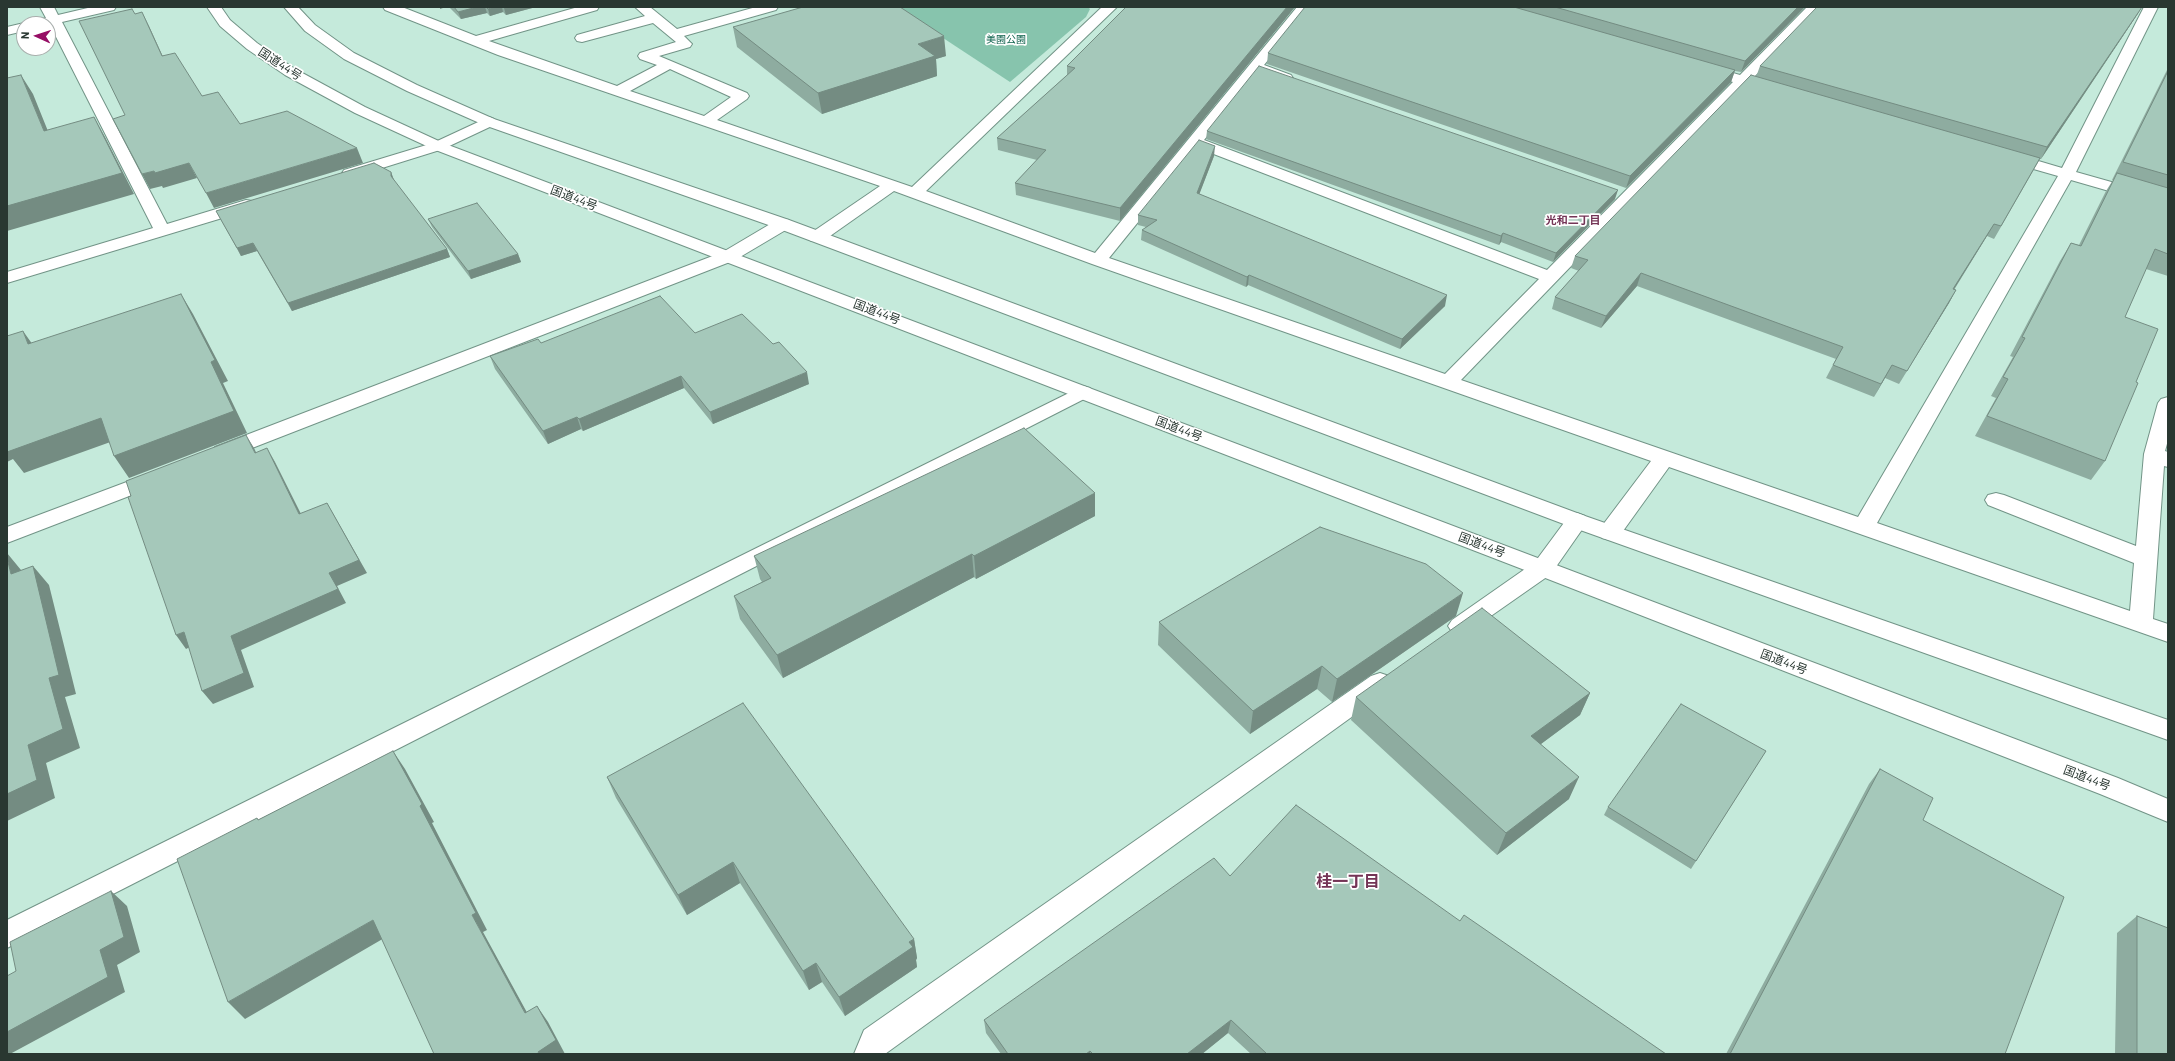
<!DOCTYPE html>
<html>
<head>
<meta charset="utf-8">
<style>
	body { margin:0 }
	#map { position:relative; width:2175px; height:1061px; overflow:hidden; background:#c5eadb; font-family:Barlow,sans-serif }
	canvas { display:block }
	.frame { position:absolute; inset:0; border:8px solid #293731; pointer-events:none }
	.north { position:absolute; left:16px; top:16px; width:40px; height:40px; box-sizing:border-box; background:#fff; border:1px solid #a9afad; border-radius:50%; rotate:273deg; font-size:11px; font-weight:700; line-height:16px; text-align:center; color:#293731 }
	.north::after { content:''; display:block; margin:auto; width:14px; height:18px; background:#960e65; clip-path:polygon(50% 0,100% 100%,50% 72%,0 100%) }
</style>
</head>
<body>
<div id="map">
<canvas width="2175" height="1061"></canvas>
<div class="frame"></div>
<div class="north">N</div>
</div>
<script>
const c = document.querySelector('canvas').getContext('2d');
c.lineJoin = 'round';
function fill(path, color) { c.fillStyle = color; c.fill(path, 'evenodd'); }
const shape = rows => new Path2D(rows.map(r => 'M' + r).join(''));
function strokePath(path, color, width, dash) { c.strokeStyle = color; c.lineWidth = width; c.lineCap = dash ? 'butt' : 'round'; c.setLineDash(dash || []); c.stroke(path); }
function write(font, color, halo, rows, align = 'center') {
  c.font = font + ' Barlow,"Noto Sans JP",sans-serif'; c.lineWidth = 3.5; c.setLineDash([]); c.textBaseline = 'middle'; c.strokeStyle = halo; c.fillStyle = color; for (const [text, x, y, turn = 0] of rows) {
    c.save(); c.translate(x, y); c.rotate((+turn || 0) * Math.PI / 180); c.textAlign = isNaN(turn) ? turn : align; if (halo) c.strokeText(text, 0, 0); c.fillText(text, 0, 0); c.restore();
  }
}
fill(shape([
	[896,7,1088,7,1090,9,1086,17,1010,82]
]), '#87c4ad');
const minor = shape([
	[40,7,54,7,58,15,92,7,116,7,114,10,62,22,167,224,246,200,252,201,254,205,252,209,7,283,7,272,153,228,50,25,31,24,33,21,46,18,40,7],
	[383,7,402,7,476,36,578,7,599,7,597,10,489,41,617,86,657,65,640,59,638,56,640,53,676,42,653,23,582,42,577,41,575,38,577,35,645,16,635,7,650,7,677,29,756,7,778,7,776,10,684,36,692,44,690,47,659,56,747,93,749,96,747,99,717,120,912,187,1102,7,1117,7,926,191,1095,253,1297,7,1311,7,1264,65,1291,75,1293,78,1291,81,1286,82,1258,73,1204,140,1547,270,1733,82,1700,72,1698,69,1700,66,1705,65,1740,75,1807,7,1821,7,1753,78,1779,86,1781,89,1779,92,1774,93,1746,85,1461,380,1858,517,2058,176,2002,160,2000,157,2002,154,2008,152,2062,168,2144,7,2158,7,2076,172,2168,198,2168,208,2071,180,1877,523,2130,611,2134,563,1988,505,1985,500,1988,495,1996,493,2004,495,2136,546,2144,454,2158,403,2161,399,2168,397,2168,440,2165,451,2168,452,2168,467,2164,466,2153,619,2168,624,2168,642,1669,467,1618,538,1610,540,1602,538,1599,532,1602,526,1651,461,1092,264,894,191,823,241,811,241,808,237,811,233,880,186,498,55,385,10,383,7],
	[670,69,731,97,704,116,630,91,670,69],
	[1198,148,1539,279,1445,374,1109,258,1198,148],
	[24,23,28,24,24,24,24,31,7,35,7,27,24,23],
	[489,117,494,119,497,122,494,125,443,149,350,178,344,176,342,173,344,170,433,143,489,117],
	[783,219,789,220,791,224,789,228,735,260,229,457,222,459,215,457,212,452,215,447,723,252,777,220,783,219],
	[1083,386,1090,388,1093,392,1090,396,7,948,7,920,1083,386],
	[156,471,163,473,167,478,163,483,7,543,7,527,156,471],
	[1577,513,1585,516,1588,521,1551,574,1468,632,1460,635,1452,632,1448,626,1452,620,1535,562,1569,516,1577,513],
	[1380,673,1389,676,1392,683,1389,690,885,1054,854,1054,864,1030,1371,676,1380,673]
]);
const highway = shape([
	[207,7,221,7,230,20,257,43,295,69,365,107,443,143,2118,778,2168,799,2168,822,2100,794,1535,574,433,149,355,113,285,75,247,49,220,26,207,7],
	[284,7,298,7,315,25,354,53,417,85,494,119,789,220,1585,516,2168,720,2168,740,1569,526,777,228,484,125,407,91,344,59,305,31,284,7]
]);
strokePath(minor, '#729487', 2);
strokePath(highway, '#729487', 2);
fill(minor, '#fff');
fill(highway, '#fff');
fill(shape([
	[449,7,536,7,506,15,503,12,490,16,487,13,461,19],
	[1126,7,1295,7,1120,221,1016,195,1015,183,1037,160,998,150,997,138,1067,75,1067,66],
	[1514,7,1805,7,1741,72,1735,71,1731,82,1626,188,1267,64,1268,53],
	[2139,12,2041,159,2040,159,1994,239,1987,236,1954,290,1956,290,1949,303,1899,384,1885,378,1874,397,1826,378,1836,359,1637,286,1601,328,1552,309,1555,297,1579,271,1571,268,1575,256,1756,77,1760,66],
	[733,27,946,56,936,59,937,76,822,114,737,47],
	[2168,68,2168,276,2146,269,2125,317,2136,382,2105,461,2091,480,1975,436,1996,398,1991,396,2013,357,2010,356,2060,261,2071,243,2079,245,2106,191,2113,180,2112,180],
	[1207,131,1615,199,1553,262,1501,242,1499,245,1206,139],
	[1214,156,1199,194,1445,306,1400,349,1248,285,1246,287,1141,240,1142,230,1146,227,1138,225,1138,215],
	[391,172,394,181,447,249,450,257,292,311,257,251,241,256,216,211],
	[428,219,518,254,521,262,471,279,432,227],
	[695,333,809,384,713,424,684,388,583,431,581,429,548,444,495,369,490,356,541,343],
	[1095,493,1095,516,976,579,974,577,783,678,740,619,734,596,762,582,760,579,754,556],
	[1456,616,1332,702,1317,689,1250,734,1158,645,1159,622],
	[1590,693,1580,715,1541,744,1569,799,1497,855,1351,720,1356,697],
	[1766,751,1691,869,1604,815,1608,807],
	[1880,769,1923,820,2005,1054,1726,1054,1869,784],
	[607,777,914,939,917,958,916,960,917,967,845,1016,822,982,809,990,740,883,687,915,616,798],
	[1230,876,1460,921,1666,1054,1251,1054,1228,1033,1202,1054,1001,1054,986,1033,984,1020],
	[2137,916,2168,1054,2115,1054,2117,933]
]), '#8eaca0');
fill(shape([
	[440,7,446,7,440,9],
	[477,7,485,7,487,13,461,19,458,12],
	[494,7,502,7,503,12,490,16,488,9],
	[506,7,536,7,506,15,504,8],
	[1287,7,1295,7,1120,221,1120,208],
	[1798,7,1805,7,1741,72,1745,61],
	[2142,7,2139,12,2041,159,2047,147],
	[142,12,149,26,169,70,162,56],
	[944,36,946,56,936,59,937,76,822,114,818,93,918,44],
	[1735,70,1731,82,1626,188,1630,176],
	[21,75,33,94,56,151,44,131],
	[94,117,105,137,134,194,7,231,7,206],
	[1215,146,1214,156,1196,203,1197,193],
	[357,148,363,163,214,208,206,193],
	[189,163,197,178,163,188,162,186,150,189,142,174,154,171],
	[391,172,394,180,394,184,391,176],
	[1618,190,1615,199,1553,262,1556,253],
	[1994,224,1987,236,1946,302,1953,289],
	[1503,233,1501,242,1499,245,1501,236],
	[253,243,257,251,241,256,237,248],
	[447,249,450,257,292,311,288,303],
	[518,254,521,262,471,279,468,271],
	[1641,273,1637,286,1601,328,1606,316],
	[1249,275,1248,285,1246,287,1247,277],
	[1956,290,1949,303,1899,384,1907,371],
	[181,294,193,314,228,381,223,383,247,433,129,478,114,456,211,362],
	[1447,295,1445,306,1400,349,1402,339],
	[23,331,38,352,28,344],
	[1892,365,1885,378,1874,397,1881,384],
	[807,372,809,384,713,424,710,412],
	[681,376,684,388,583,431,579,419],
	[577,417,581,429,548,444,543,431],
	[101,418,116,440,24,473,13,459,7,462,7,442],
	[246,435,254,448,263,467,255,453],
	[267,448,275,462,308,528,299,514],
	[1095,493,1095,516,976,579,974,556],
	[327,503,367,573,337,586,346,603,241,650,254,687,213,704,202,691,231,636],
	[7,553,21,570,27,593,11,574,7,558],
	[972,554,974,577,783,678,777,655],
	[33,566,49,585,76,694,65,697,80,748,46,763,55,798,7,821,7,794,28,745,49,678],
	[1463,593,1456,616,1332,702,1337,679],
	[184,632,194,645,186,649,176,635],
	[1322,666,1317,689,1250,734,1253,711],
	[1590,693,1580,715,1522,758,1531,736],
	[393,751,405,769,434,822,432,823,487,930,483,932,536,1029,525,1013,472,915],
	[1579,777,1569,799,1497,855,1506,833],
	[733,862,740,883,687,915,678,895],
	[111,891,127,906,140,952,117,965,125,992,10,1054,7,1054,7,1032,100,950],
	[373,920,386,937,245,1019,228,1002],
	[914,939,917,958,916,960,917,967,845,1016,839,997],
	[816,963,822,982,809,990,803,971],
	[537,1006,548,1022,565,1054,539,1054,538,1052],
	[1231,1020,1228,1033,1202,1054,1187,1054],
	[1090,1051,1090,1054,1086,1054]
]), '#748c82');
const building = shape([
	[454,7,477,7,458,12,454,7],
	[486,7,494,7,488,9,486,7],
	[803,7,900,7,944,36,918,44,935,56,818,93,733,27,803,7],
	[1126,7,1287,7,1120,208,1015,183,1046,150,997,138,1075,68,1067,66,1126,7],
	[1305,7,1514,7,1735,70,1630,176,1268,53,1305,7],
	[1555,7,1798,7,1745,61,1555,7],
	[1817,7,2142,7,2047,147,1760,66,1817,7],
	[132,9,135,14,142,12,162,56,175,53,202,96,218,92,240,124,287,111,357,148,206,193,189,163,155,173,154,171,142,174,113,119,125,115,79,21,132,9],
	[1259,66,1618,190,1556,253,1503,233,1501,236,1207,131,1259,66],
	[2168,71,2168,175,2123,162,2168,71],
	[21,75,44,131,94,117,122,173,7,206,7,78,21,75],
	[1751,75,2040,158,2001,226,1994,224,1953,289,1956,290,1907,371,1892,365,1881,384,1833,365,1843,347,1641,273,1606,316,1555,297,1588,260,1575,256,1751,75],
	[1199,140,1215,146,1197,193,1447,295,1402,339,1249,275,1247,277,1142,230,1157,220,1138,215,1199,140],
	[374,163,391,172,391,176,447,249,288,303,253,243,237,248,216,211,374,163],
	[2117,173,2168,188,2168,254,2155,249,2125,317,2158,329,2136,382,2138,383,2105,461,1987,416,2008,379,2003,377,2025,338,2022,337,2071,243,2081,246,2117,173],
	[477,203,518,254,468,271,428,219,477,203],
	[181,294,215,360,211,362,234,411,114,456,101,418,7,452,7,336,23,331,28,344,181,294],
	[660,296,695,333,742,314,773,344,779,342,807,372,710,412,681,376,579,419,577,417,543,431,490,356,538,339,541,343,660,296],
	[1024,428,1095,493,974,556,972,554,777,655,734,596,771,578,754,556,1024,428],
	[246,435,255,453,267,448,299,514,327,503,359,560,329,573,338,589,231,636,244,673,202,691,184,632,176,635,128,497,131,496,126,481,246,435],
	[1320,527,1426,564,1463,593,1337,679,1322,666,1253,711,1159,622,1320,527],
	[7,558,11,574,33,566,59,675,49,678,63,729,28,745,37,780,7,794,7,558],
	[1482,608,1590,693,1531,736,1579,777,1506,833,1356,697,1482,608],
	[743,703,914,939,909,942,913,947,839,997,816,963,803,971,733,862,678,895,607,777,743,703],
	[1681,704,1766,751,1696,861,1608,807,1681,704],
	[393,751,422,804,420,806,476,913,472,915,525,1013,537,1006,556,1040,538,1052,539,1054,434,1054,373,920,228,1002,177,859,257,818,258,820,393,751],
	[1880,769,1933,798,1923,820,2064,897,2005,1054,1730,1054,1880,769],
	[1296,805,1460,921,1464,915,1666,1054,1267,1054,1231,1020,1187,1054,1093,1054,1090,1051,1086,1054,1008,1054,984,1020,1214,858,1230,876,1296,805],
	[111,891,124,937,100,950,108,977,7,1032,7,976,16,971,10,942,111,891],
	[2137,916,2168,928,2168,1054,2137,1054,2137,916]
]);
fill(building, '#a5c8ba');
strokePath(building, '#748c82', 1);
write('10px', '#085e48', '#fff', [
	["美園公園",1006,40]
]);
write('bold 11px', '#743456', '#fff', [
	["光和二丁目",1573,220]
]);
write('12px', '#293731', '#fff', [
	["国道44号",280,64,33],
	["国道44号",574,198,21],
	["国道44号",877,312,21],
	["国道44号",1179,429,21],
	["国道44号",1482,545,21],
	["国道44号",1784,662,21],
	["国道44号",2087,778,21]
]);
write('bold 16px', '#743456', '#fff', [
	["桂一丁目",1348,882]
]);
</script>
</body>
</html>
